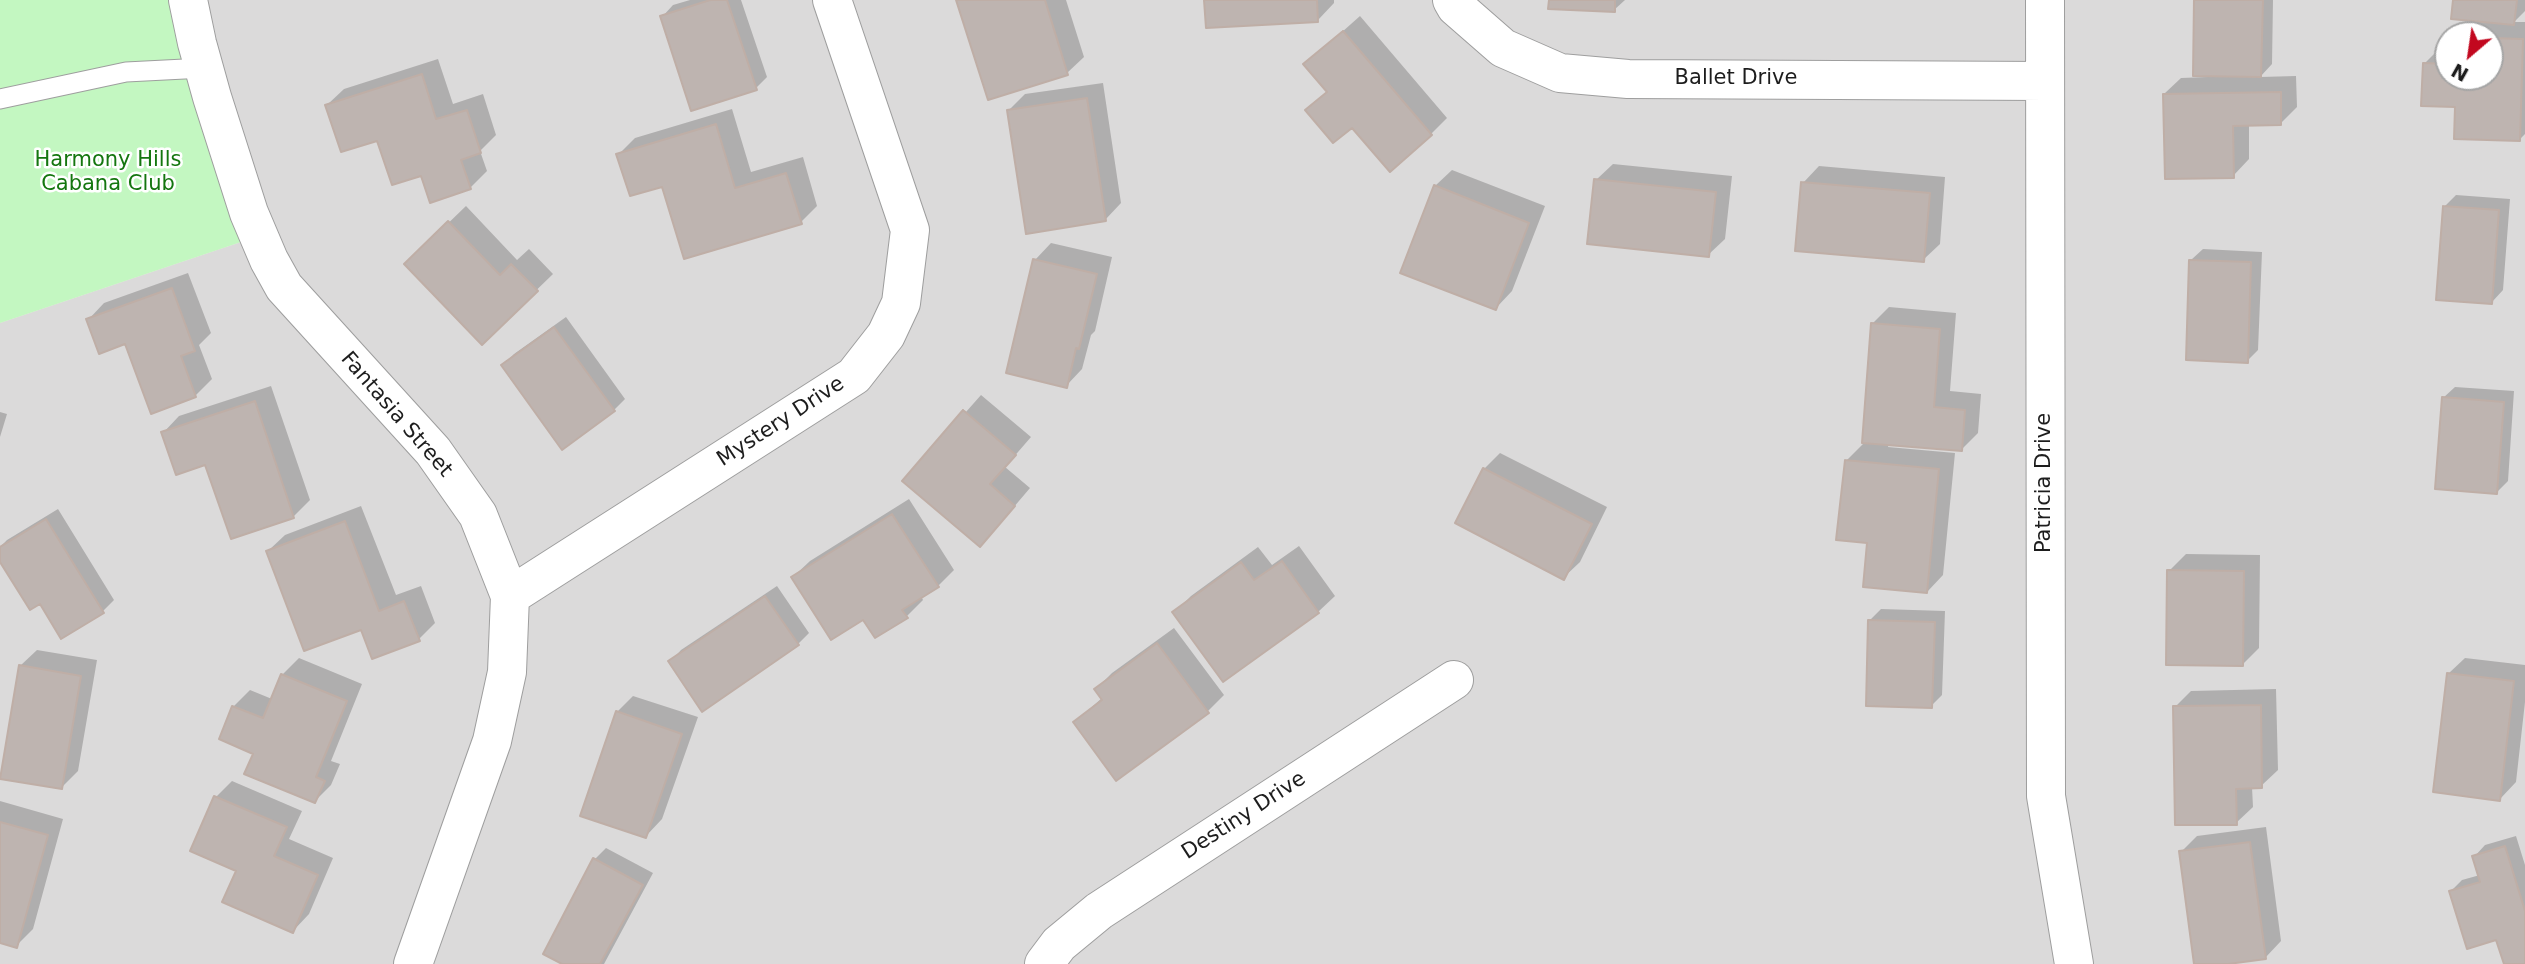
<!DOCTYPE html>
<html>
<head>
<meta charset="utf-8">
<style>
	body { margin:0 }
	#map { position:relative; width:2525px; height:964px; overflow:hidden; background:#eee9e3; font-family:"DejaVu Sans",sans-serif }
	canvas { display:block }
	.north { position:absolute; left:2434px; top:21px; width:70px; height:70px; box-sizing:border-box; background:#fff; border:2px solid #a5a5a5; border-radius:50%; rotate:209deg; font-size:19px; font-weight:700; line-height:28px; text-align:center; color:#1d1d1d }
	.north::after { content:''; display:block; margin:auto; width:24px; height:32px; background:#c2081f; clip-path:polygon(50% 0,100% 100%,50% 72%,0 100%) }
</style>
</head>
<body>
<div id="map">
<canvas width="2525" height="964"></canvas>
<div class="north">N</div>
</div>
<script>
const c = document.querySelector('canvas').getContext('2d');
c.lineJoin = 'round';
function fill(path, color) { c.fillStyle = color; c.fill(path, 'evenodd'); }
const shape = rows => new Path2D(rows.map(r => 'M' + r).join(''));
function strokePath(path, color, width, dash) { c.strokeStyle = color; c.lineWidth = width; c.lineCap = dash ? 'butt' : 'round'; c.setLineDash(dash || []); c.stroke(path); }
function write(font, color, halo, rows, align = 'center') {
  c.font = font + ' "DejaVu Sans",sans-serif'; c.lineWidth = 5; c.setLineDash([]); c.textBaseline = 'middle'; c.strokeStyle = halo; c.fillStyle = color; for (const [text, x, y, turn = 0] of rows) {
    c.save(); c.translate(x, y); c.rotate((+turn || 0) * Math.PI / 180); c.textAlign = isNaN(turn) ? turn : align; if (halo) c.strokeText(text, 0, 0); c.fillText(text, 0, 0); c.restore();
  }
}
fill(shape([
	[171,0,2525,0,2525,964,0,964,0,323,244,241],
	[2448,35,2490,35,2490,77,2448,77]
]), '#dbdada');
fill(shape([
	[0,0,171,0,244,241,0,323]
]), '#c3f7c1');
fill(shape([
	[690,0,741,0,767,77,756,88,662,17,673,5],
	[958,0,1066,0,1084,57,1067,73],
	[1206,0,1334,0,1334,3,1318,20],
	[1550,0,1625,0,1614,10],
	[2196,0,2273,0,2272,64,2260,77,2296,76,2297,107,2281,123,2249,124,2249,159,2233,176,2164,94,2181,78,2207,77],
	[2455,0,2525,0,2525,11,2514,22,2525,22,2525,134,2520,139,2457,106,2424,64,2441,47,2448,48,2448,77,2490,77,2490,35,2457,35,2473,19],
	[1360,16,1447,118,1431,134,1352,125,1308,111,1328,91,1306,64],
	[438,59,453,104,483,94,496,135,480,151,487,171,470,188,422,174,378,138,327,105,344,89],
	[1103,83,1121,203,1105,220,1009,110,1025,94],
	[732,109,751,172,803,157,817,206,801,222,663,185,618,155,635,138],
	[1613,164,1732,176,1725,239,1708,255,1596,180],
	[1819,166,1945,177,1940,244,1923,260,1803,183],
	[1452,170,1545,206,1512,291,1496,308,1435,186],
	[2456,195,2510,199,2503,290,2492,302,2444,207],
	[466,206,517,260,529,249,553,274,482,343,406,264],
	[1051,243,1112,257,1095,331,1091,335,1082,369,1066,386,1035,260],
	[2203,249,2262,252,2258,350,2247,361,2191,260],
	[188,273,211,333,199,345,212,379,195,396,126,342,88,320,104,303],
	[1889,307,1956,313,1950,391,1981,394,1978,433,1962,449,1889,443,1888,447,1955,453,1943,575,1927,592,1869,541,1846,461,1864,443,1873,323],
	[566,317,625,399,614,410,563,447,503,365,514,354],
	[271,386,310,500,293,517,207,463,163,433,179,416],
	[2455,387,2514,391,2508,481,2497,492,2443,398],
	[981,395,1031,437,1005,467,1030,488,996,528,905,481],
	[0,412,7,414,0,437],
	[1500,453,1607,507,1580,562,1563,578,1484,469],
	[909,499,954,570,938,586,921,596,923,600,907,616,863,618,793,577,810,561],
	[361,506,396,595,421,586,435,623,419,639,362,628,268,551,285,535],
	[58,509,114,600,103,611,40,602,0,558,0,547,7,540],
	[1299,546,1335,596,1318,612,1223,680,1175,612,1191,596,1258,547,1272,565],
	[2186,554,2260,555,2259,648,2242,665,2169,571],
	[777,586,809,633,798,644,670,662,681,650],
	[1881,609,1945,611,1942,695,1931,706,1870,620],
	[1174,628,1224,695,1208,711,1075,722,1102,698,1096,689,1112,673],
	[37,650,97,660,78,771,62,787,20,666],
	[299,658,362,684,331,761,340,764,331,785,315,801,255,753,233,707,250,690,272,699,282,675],
	[2465,658,2525,665,2525,702,2516,782,2500,799,2448,674],
	[2276,689,2278,770,2261,786,2252,787,2253,807,2236,823,2175,707,2191,691],
	[633,696,698,717,662,819,646,836,617,712],
	[232,781,302,811,289,839,333,858,309,914,293,931,238,870,216,797],
	[0,801,63,819,33,929,16,946,0,941],
	[2266,827,2281,941,2265,958,2196,964,2181,852,2197,836],
	[2516,836,2525,865,2525,964,2506,964,2498,938,2451,891,2462,880,2480,875,2474,857,2485,845],
	[606,848,653,873,604,964,566,964,595,859]
]), '#0003');
const building = shape([
	[710,0,727,0,757,90,691,111,660,16,710,0],
	[956,0,1045,0,1068,75,988,100,956,0],
	[1204,0,1317,0,1318,22,1206,28,1204,0],
	[1549,0,1615,0,1615,12,1548,9,1549,0],
	[2194,0,2263,0,2261,77,2193,76,2194,0],
	[2453,0,2517,0,2514,25,2451,19,2453,0],
	[1343,31,1432,135,1390,172,1352,128,1333,143,1305,110,1327,92,1303,64,1343,31],
	[2490,38,2523,39,2520,141,2454,139,2455,107,2421,106,2423,63,2448,64,2448,77,2490,77,2490,38],
	[422,74,436,119,467,110,481,153,461,160,471,189,430,203,421,176,392,185,377,141,341,152,325,105,422,74],
	[2281,92,2281,125,2233,126,2234,178,2165,179,2163,94,2281,92],
	[1087,98,1106,221,1026,234,1007,110,1087,98],
	[716,124,735,188,786,173,802,224,684,259,662,187,630,196,616,154,716,124],
	[1594,179,1716,192,1709,257,1587,244,1594,179],
	[1801,182,1930,193,1924,262,1795,251,1801,182],
	[1434,185,1529,223,1496,310,1400,273,1434,185],
	[2443,206,2499,210,2492,304,2436,300,2443,206],
	[448,221,500,275,511,264,538,291,482,345,404,264,448,221],
	[1033,259,1097,274,1079,349,1076,348,1067,388,1006,373,1033,259],
	[2189,260,2251,262,2248,363,2186,360,2189,260],
	[172,288,195,351,181,356,196,397,151,414,125,344,99,354,86,319,172,288],
	[1871,323,1940,329,1934,407,1965,410,1962,451,1862,443,1871,323],
	[554,327,615,411,562,450,501,365,554,327],
	[2442,397,2504,402,2497,494,2435,489,2442,397],
	[255,401,294,518,231,539,205,465,176,475,161,432,255,401],
	[963,410,1016,455,990,484,1015,506,980,547,902,481,963,410],
	[1845,460,1939,469,1927,593,1863,587,1867,543,1836,540,1845,460],
	[1483,468,1592,524,1564,580,1455,523,1483,468],
	[892,514,939,587,902,610,908,618,875,638,863,620,831,640,791,577,892,514],
	[46,519,104,613,61,639,40,604,30,610,0,562,0,547,46,519],
	[345,521,379,611,404,601,420,641,372,659,361,630,304,651,266,551,345,521],
	[1282,561,1319,613,1223,682,1172,612,1241,562,1254,580,1282,561],
	[2167,570,2244,571,2243,666,2166,665,2167,570],
	[765,596,799,645,702,712,668,661,765,596],
	[1868,620,1935,622,1932,708,1866,706,1868,620],
	[1157,643,1209,713,1116,781,1073,722,1102,700,1094,689,1157,643],
	[19,665,81,676,62,789,0,779,19,665],
	[2447,673,2514,681,2500,801,2433,792,2447,673],
	[281,674,347,701,316,777,325,781,315,803,244,774,253,754,219,739,232,706,263,718,281,674],
	[2261,705,2262,788,2236,789,2237,825,2175,825,2173,706,2261,705],
	[616,711,682,734,646,838,580,816,616,711],
	[214,796,287,827,274,856,318,875,293,933,222,902,236,871,190,851,214,796],
	[0,822,48,835,17,948,0,943,0,822],
	[2250,842,2266,959,2228,964,2194,964,2179,851,2250,842],
	[2505,846,2525,911,2525,964,2504,964,2496,940,2467,949,2449,891,2480,882,2472,856,2505,846],
	[593,858,643,885,600,964,562,964,543,954,593,858]
]);
fill(building, '#beb4b0');
strokePath(building, '#bfaea6', 2);
const lane = shape([
	[0,99,126,72,204,68]
]);
const street = shape([
	[188,0,197,43,212,97,249,213,269,260,284,287,433,451,478,515,510,596,507,672,492,741,413,964],
	[1452,0,1456,7,1503,48,1560,73,1628,79,2045,81],
	[2045,0,2046,796,2074,964],
	[510,596,854,376,886,335,901,303,910,230,832,0],
	[1044,964,1059,944,1099,911,1454,680]
]);
strokePath(lane, '#9e9e9e', 21);
strokePath(street, '#9e9e9e', 40);
strokePath(lane, '#fff', 19);
strokePath(street, '#fff', 38);
write('21px', '#1d1d1d', '#fff', [
	["Ballet Drive",1736,79],
	["Fantasia Street",396,415,49],
	["Mystery Drive",781,422,-33],
	["Patricia Drive",2045,483,-90],
	["Destiny Drive",1244,816,-33]
]);
write('21px', '#14760f', '#fff', [
	["Harmony Hills",108,161],
	["Cabana Club",108,185]
]);
</script>
</body>
</html>
